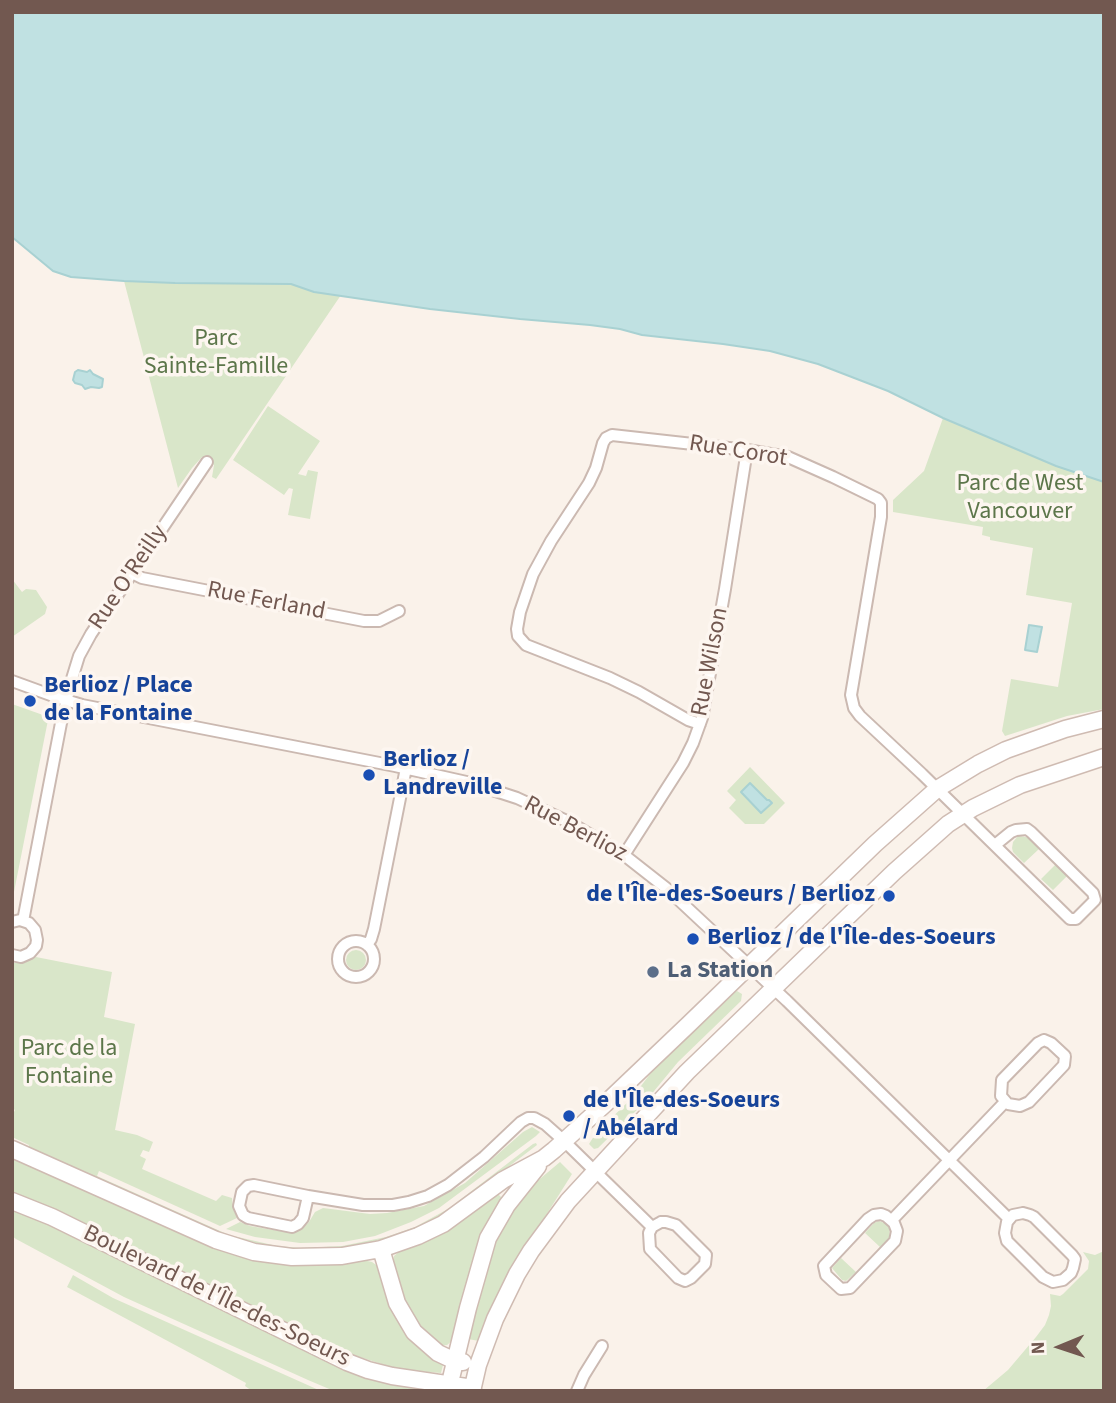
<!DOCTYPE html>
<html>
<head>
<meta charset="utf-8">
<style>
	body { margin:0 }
	#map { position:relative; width:1116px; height:1403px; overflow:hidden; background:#faf2ea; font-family:"Source Sans 3",sans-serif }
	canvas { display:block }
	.frame { position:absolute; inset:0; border:14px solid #725850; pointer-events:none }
	.north { position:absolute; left:1025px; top:1312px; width:70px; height:70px; -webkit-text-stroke:5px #fdf6f0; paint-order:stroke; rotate:268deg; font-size:19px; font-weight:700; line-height:28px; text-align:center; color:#725850 }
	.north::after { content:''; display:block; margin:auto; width:24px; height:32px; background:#725850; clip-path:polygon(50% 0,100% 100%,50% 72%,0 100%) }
</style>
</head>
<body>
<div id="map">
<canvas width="1116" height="1403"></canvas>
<div class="frame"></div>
<div class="north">N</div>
</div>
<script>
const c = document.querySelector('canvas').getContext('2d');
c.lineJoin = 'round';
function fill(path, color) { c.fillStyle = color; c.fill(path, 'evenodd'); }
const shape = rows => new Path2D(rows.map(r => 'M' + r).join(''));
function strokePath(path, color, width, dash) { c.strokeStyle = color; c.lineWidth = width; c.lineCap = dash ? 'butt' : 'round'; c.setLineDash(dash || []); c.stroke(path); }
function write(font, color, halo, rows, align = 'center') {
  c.font = font + ' "Source Sans 3",sans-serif'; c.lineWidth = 7; c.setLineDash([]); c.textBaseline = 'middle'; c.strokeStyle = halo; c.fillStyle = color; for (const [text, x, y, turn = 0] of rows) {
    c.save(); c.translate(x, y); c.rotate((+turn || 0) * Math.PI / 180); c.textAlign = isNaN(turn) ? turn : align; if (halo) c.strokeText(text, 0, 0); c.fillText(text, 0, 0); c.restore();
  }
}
fill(shape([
	[124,281,175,283,291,284,314,292,341,295,216,479,212,477,214,465,202,457,192,468,178,488],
	[268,406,320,441,298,474,306,476,308,470,318,472,310,519,288,515,293,489,289,488,284,495,233,460],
	[943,418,1009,446,1104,482,1104,709,1067,716,1005,736,1002,731,1011,679,1058,687,1072,603,1026,595,1033,548,990,540,990,537,982,535,983,527,893,512,893,500,924,471],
	[12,579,22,592,26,589,36,590,47,607,45,614,12,637],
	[12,704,43,715,48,720,12,902],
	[750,767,785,803,764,824,745,824,729,808,736,800,727,791],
	[1018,836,1026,837,1031,840,1039,849,1024,863,1013,852,1012,848,1013,842],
	[1056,864,1067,876,1053,890,1041,879],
	'346 960a10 10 0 1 1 20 0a10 10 0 1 1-20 0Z',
	[36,957,112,972,104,1017,135,1024,115,1130,137,1135,153,1142,149,1152,143,1150,140,1156,146,1159,142,1169,216,1201,222,1195,232,1198,233,1208,237,1218,220,1226,99,1171,97,1176,229,1235,277,1246,301,1248,342,1246,386,1237,415,1227,448,1209,533,1144,536,1143,537,1145,470,1196,442,1215,411,1231,380,1242,347,1248,298,1250,264,1246,223,1235,28,1148,29,1145,12,1137,12,1116,15,1110,12,1108,12,963,24,963],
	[737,991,742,994,741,1001,678,1062,645,1102,598,1148,594,1149,589,1144,596,1133,632,1098,656,1066,731,993],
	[532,1127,540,1132,536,1136,439,1208,411,1222,375,1236,343,1242,300,1243,255,1237,226,1229,240,1222,250,1226,291,1233,302,1229,309,1222,315,1212,323,1208,370,1214,387,1213,424,1206,465,1183,523,1132],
	[12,1157,250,1258,280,1264,306,1265,338,1264,363,1260,372,1262,379,1267,413,1341,443,1365,441,1373,414,1371,388,1366,350,1354,70,1218,12,1193],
	[560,1162,572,1174,504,1282,479,1341,468,1339,485,1274,497,1235,514,1208,525,1195,535,1183],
	[498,1194,502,1198,489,1219,478,1244,453,1340,447,1345,440,1346,423,1332,408,1308,393,1261,394,1256,400,1251,451,1227],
	[12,1209,50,1223,284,1339,432,1390,334,1391,308,1380,124,1297,16,1239,12,1236],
	[879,1221,887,1224,890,1230,889,1238,880,1247,865,1233,874,1223],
	[1104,1251,1104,1391,983,1391,1008,1370,1036,1337,1045,1325,1049,1315,1051,1306,1050,1294,1060,1296,1063,1294,1088,1269,1089,1261,1083,1252,1095,1255],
	[841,1258,856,1272,846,1281,842,1280,832,1268],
	[73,1275,113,1298,321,1391,252,1391,245,1386,246,1383,67,1287]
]), '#d9e6c9');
const water = shape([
	[12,12,1104,12,1104,482,1056,466,1009,446,943,418,888,391,818,364,770,351,723,344,642,335,620,329,590,325,520,319,430,309,314,292,291,284,175,283,124,281,71,277,53,271,12,237,12,12],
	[78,370,87,372,90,370,93,374,103,379,102,387,99,388,91,387,85,389,82,385,75,383,73,380,75,372,78,370],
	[1029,625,1042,627,1037,652,1025,650,1029,625],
	[750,783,767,800,769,800,772,803,761,813,741,792,750,783]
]);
fill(water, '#c0e1e2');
strokePath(water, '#a8d1d2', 2);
const street = shape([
	[132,573,142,578,364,621,379,621,399,611],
	[12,681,56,697,82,705,395,766,471,783,517,798,569,822,624,855,666,888,787,1001,1009,1219],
	[700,724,688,720,639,692,610,678,526,645,518,636,517,629,520,612,533,574,551,541,589,483,596,468,603,443,606,438,612,435,747,450,788,457,833,477,878,499,881,503,881,517,851,695,854,708,860,716,922,774,1070,919,1076,919,1095,900,1093,893,1031,832,1027,829,1016,830,1011,832,995,845],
	[624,855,683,763,693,743,702,718,725,589,747,450],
	[23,921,61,723,71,682,79,656,91,634,207,462],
	[12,922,20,920,29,923,35,930,37,940,36,946,30,953,21,957,12,955],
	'338 959a18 18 0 1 1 36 0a18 18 0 1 1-36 0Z',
	[367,945,371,939,374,929,406,768],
	[1044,1040,1051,1043,1065,1056,1064,1065,1029,1102,1020,1106,1008,1104,1001,1096,1002,1080,1038,1043,1044,1040],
	[308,1196,303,1218,298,1224,292,1227,248,1218,243,1215,239,1206,242,1192,248,1186,254,1185,308,1196,363,1205,393,1205,409,1202,428,1196,448,1185,484,1157,521,1122,528,1118,534,1118,545,1124,563,1140,652,1227],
	[1023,1213,1030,1215,1034,1217,1072,1255,1075,1259,1073,1268,1071,1273,1063,1280,1053,1282,1043,1277,1007,1241,1005,1233,1007,1222,1013,1215,1023,1213],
	[881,1214,886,1216,894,1223,897,1231,895,1241,850,1288,841,1289,826,1275,824,1266,868,1219,874,1215,881,1214],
	[892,1220,1005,1102],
	[661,1222,666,1222,676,1225,706,1255,705,1264,691,1278,685,1281,678,1278,650,1249,649,1233,652,1227,661,1222],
	[577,1391,584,1375,602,1346]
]);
const secondary = shape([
	[12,1149,216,1240,254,1252,292,1257,342,1256,381,1249,418,1236,443,1224,503,1180,544,1158,554,1150,605,1104,689,1024,875,844,937,789,978,764,1006,750,1065,729,1104,719],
	[12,1201,52,1217,347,1362,368,1370,392,1376,473,1388],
	[381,1249,397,1303,414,1332,438,1353,455,1361,463,1362],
	[448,1391,468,1308,488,1238,507,1205,538,1166],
	[472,1391,478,1365,495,1319,517,1274,531,1251,568,1201,687,1072,894,872,948,824,973,808,1020,785,1104,757]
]);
strokePath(street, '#cbb9b1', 14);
strokePath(secondary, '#cfbbb2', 19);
strokePath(street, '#fff', 10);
strokePath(secondary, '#fff', 16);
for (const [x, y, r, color] of [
	[30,701,7,"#1a4fb4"],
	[369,775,7,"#1a4fb4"],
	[889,896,7,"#1a4fb4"],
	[693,939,7,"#1a4fb4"],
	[653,972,7,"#5c6f8a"],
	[569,1116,7,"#1a4fb4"]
]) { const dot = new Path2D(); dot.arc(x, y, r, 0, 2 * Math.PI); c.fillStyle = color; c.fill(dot); strokePath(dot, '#fdf6f0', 2.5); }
write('24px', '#5c764a', '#fdf6f0', [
	["Parc",216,340],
	["Sainte-Famille",216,368],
	["Parc de West",1020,485],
	["Vancouver",1020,513],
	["Parc de la",69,1050],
	["Fontaine",69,1078]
]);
write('24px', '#725850', '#fdf6f0', [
	["Rue Corot",738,452,9],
	["Rue O'Reilly",129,578,-56],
	["Rue Ferland",266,602,11],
	["Rue Wilson",711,662,-79],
	["Rue Berlioz",575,830,28],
	["Boulevard de l'Île-des-Soeurs",216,1297,26]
]);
write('bold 24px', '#164399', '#fdf6f0', [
	["Berlioz / Place",44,687],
	["de la Fontaine",44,715],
	["Berlioz /",383,761],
	["Landreville",383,789],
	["de l'Île-des-Soeurs / Berlioz",875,896,"right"],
	["Berlioz / de l'Île-des-Soeurs",707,939],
	["de l'Île-des-Soeurs",583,1102],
	["/ Abélard",583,1130]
], 'left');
write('bold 24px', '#4e5e75', '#fdf6f0', [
	["La Station",667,972]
], 'left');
</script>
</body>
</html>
